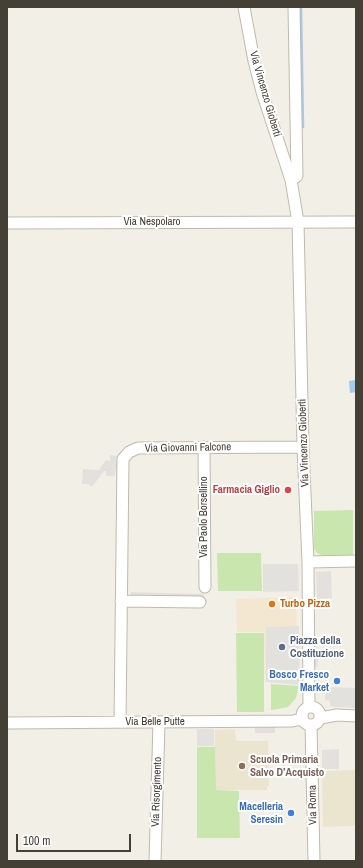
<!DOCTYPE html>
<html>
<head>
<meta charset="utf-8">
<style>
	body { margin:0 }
	#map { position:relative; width:363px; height:868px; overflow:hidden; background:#f2efe6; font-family:"Archivo Narrow",sans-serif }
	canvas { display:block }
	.frame { position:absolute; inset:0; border:8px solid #454035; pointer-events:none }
	.scale { position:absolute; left:16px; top:834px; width:115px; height:18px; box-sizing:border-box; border:2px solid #454035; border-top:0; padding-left:5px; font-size:12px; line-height:14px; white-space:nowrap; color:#454035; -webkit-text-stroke:3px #fff; paint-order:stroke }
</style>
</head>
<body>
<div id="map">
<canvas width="363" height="868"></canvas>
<div class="frame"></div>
<div class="scale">100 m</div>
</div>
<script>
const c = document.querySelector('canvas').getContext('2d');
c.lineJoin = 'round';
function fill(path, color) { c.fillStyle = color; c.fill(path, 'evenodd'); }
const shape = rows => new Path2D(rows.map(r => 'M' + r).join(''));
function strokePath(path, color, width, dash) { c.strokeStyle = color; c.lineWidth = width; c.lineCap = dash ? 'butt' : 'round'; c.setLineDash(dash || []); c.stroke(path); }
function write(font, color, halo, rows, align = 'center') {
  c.font = font + ' "Archivo Narrow",sans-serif'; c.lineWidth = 4; c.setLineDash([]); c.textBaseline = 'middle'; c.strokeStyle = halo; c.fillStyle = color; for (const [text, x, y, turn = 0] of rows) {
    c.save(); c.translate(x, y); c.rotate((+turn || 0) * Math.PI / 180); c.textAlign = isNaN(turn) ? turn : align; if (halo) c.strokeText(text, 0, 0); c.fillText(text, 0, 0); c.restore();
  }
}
fill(shape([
	[296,597,299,685,265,682,264,632,237,632,236,599]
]), '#f4e7d1');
fill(shape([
	[235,729,236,741,268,741,269,786,267,786,267,790,215,790,215,730],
	[356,770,356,826,323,827,322,771]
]), '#ebe5d0');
fill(shape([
	[353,510,353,555,323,556,317,553,314,549,314,511],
	[217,553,261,553,262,591,218,591],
	[236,633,264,633,264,712,237,712],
	[271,684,299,686,296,698,288,707,278,709,271,710],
	[197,747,215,747,216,790,239,791,240,838,197,838]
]), '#cae6af');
fill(shape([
	[110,455,117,456,116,462,118,462,118,470,116,470,115,476,106,476,106,471,104,471,92,487,88,484,82,484,83,469,99,470,106,460,110,461],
	[263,564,298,564,299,591,263,592],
	[331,571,332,598,317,599,316,572],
	[131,592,204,594,204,600,131,598],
	[299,626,300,685,266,682,266,627],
	[313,645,317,645,318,667,314,667],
	[326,687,356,688,356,708,336,707,330,706,330,701,325,700],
	[255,726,275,726,275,733,255,733],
	[197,729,214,729,214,746,197,746],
	[339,749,339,769,322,769,322,750]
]), '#e3e1de');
fill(shape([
	[355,380,356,392,350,393,349,381]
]), '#a3cbee');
strokePath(shape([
	[301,7,303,127]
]), '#a3cbee', 2.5);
const minor = shape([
	[244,7,254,61,262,92,291,180,298,222,303,447,308,562,309,707],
	[291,180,297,176,294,7],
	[7,223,356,222],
	[204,447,205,587],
	[308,562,356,561],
	[121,601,200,602],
	'302 716a9 9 0 1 1 18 0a9 9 0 1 1-18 0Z',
	[320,718,337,715,356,716],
	[120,722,123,459,129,452,138,448,303,447],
	[7,723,293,721,302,719],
	[311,725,314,861],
	[155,861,159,723]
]);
strokePath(minor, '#c1baac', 13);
strokePath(minor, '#fff', 11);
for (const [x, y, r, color] of [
	[288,490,4,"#e0444e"],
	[272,604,4,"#e8710a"],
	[282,647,4,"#5c6f8a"],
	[337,681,4,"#3f7fe0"],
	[242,766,4,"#8d6e63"],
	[291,813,4,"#3f7fe0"]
]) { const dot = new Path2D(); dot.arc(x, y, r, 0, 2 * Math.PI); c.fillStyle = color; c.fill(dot); strokePath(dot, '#fff', 1.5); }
write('11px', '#454035', '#fff', [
	["Via Vincenzo Gioberti",265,94,74],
	["Via Nespolaro",152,222],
	["Via Vincenzo Gioberti",304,443,-92],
	["Via Giovanni Falcone",188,448,-1],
	["Via Paolo Borsellino",204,517,-90],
	["Via Belle Putte",155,722],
	["Via Risorgimento",157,792,-88],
	["Via Roma",313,805,-91]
]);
write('bold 11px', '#be3a42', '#fff', [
	["Farmacia Giglio",280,490]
], 'right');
write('bold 11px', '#c56008', '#fff', [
	["Turbo Pizza",280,604]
], 'left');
write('bold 11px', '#4e5e75', '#fff', [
	["Piazza della",290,641],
	["Costituzione",290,654]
], 'left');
write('bold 11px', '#366cbe', '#fff', [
	["Bosco Fresco",329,675],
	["Market",329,688],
	["Macelleria",283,807],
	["Seresin",283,820]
], 'right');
write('bold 11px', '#785e54', '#fff', [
	["Scuola Primaria",250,760],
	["Salvo D’Acquisto",250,773]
], 'left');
</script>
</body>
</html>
